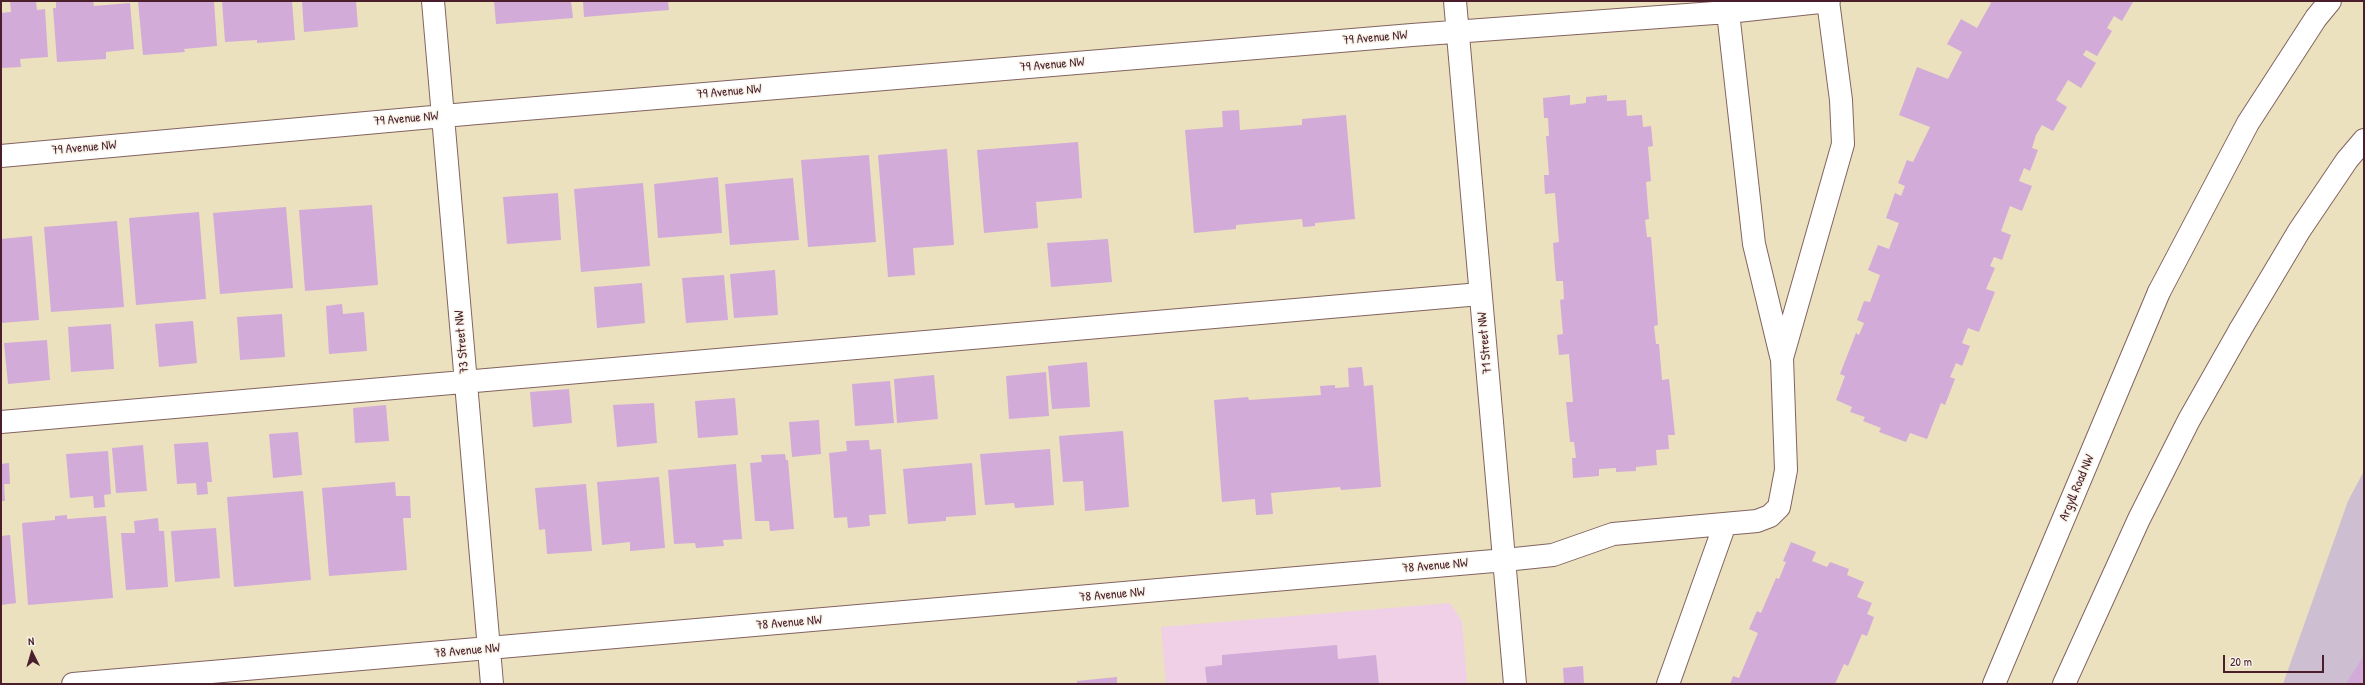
<!DOCTYPE html>
<html>
<head>
<meta charset="utf-8">
<style>
	body { margin:0 }
	#map { position:relative; width:2365px; height:685px; overflow:hidden; background:#ebe1bf; font-family:"Patrick Hand",sans-serif }
	canvas { display:block }
	.frame { position:absolute; inset:0; border:2px solid #4a1f2b; pointer-events:none }
	.north { position:absolute; left:12px; top:633px; width:40px; height:40px; -webkit-text-stroke:3px #f7f3e8; paint-order:stroke; rotate:355deg; font-size:11px; font-weight:700; line-height:16px; text-align:center; color:#4a1f2b }
	.north::after { content:''; display:block; margin:auto; width:14px; height:18px; background:#4a1f2b; clip-path:polygon(50% 0,100% 100%,50% 72%,0 100%) }
	.scale { position:absolute; left:2223px; top:655px; width:101px; height:18px; box-sizing:border-box; border:2px solid #4a1f2b; border-top:0; padding-left:5px; font-size:12px; line-height:14px; white-space:nowrap; color:#4a1f2b; -webkit-text-stroke:3px #f7f3e8; paint-order:stroke }
</style>
</head>
<body>
<div id="map">
<canvas width="2365" height="685"></canvas>
<div class="frame"></div>
<div class="north">N</div>
<div class="scale">20 m</div>
</div>
<script>
const c = document.querySelector('canvas').getContext('2d');
c.lineJoin = 'round';
function fill(path, color) { c.fillStyle = color; c.fill(path, 'evenodd'); }
const shape = rows => new Path2D(rows.map(r => 'M' + r).join(''));
function strokePath(path, color, width, dash) { c.strokeStyle = color; c.lineWidth = width; c.lineCap = dash ? 'butt' : 'round'; c.setLineDash(dash || []); c.stroke(path); }
function write(font, color, halo, rows, align = 'center') {
  c.font = font + ' "Patrick Hand",sans-serif'; c.lineWidth = 3; c.setLineDash([]); c.textBaseline = 'middle'; c.strokeStyle = halo; c.fillStyle = color; for (const [text, x, y, turn = 0] of rows) {
    c.save(); c.translate(x, y); c.rotate((+turn || 0) * Math.PI / 180); c.textAlign = isNaN(turn) ? turn : align; if (halo) c.strokeText(text, 0, 0); c.fillText(text, 0, 0); c.restore();
  }
}
fill(shape([
	[1450,603,1462,621,1467,684,1166,684,1161,627]
]), '#efd0e6');
fill(shape([
	[2364,471,2364,684,2283,684,2348,501]
]), '#cdbed2');
fill(shape([
	[10,1,36,1,37,10,45,9,48,57,20,59,21,67,1,68,1,13,11,12],
	[56,1,93,1,94,6,130,3,134,49,106,52,106,59,57,62,53,8,56,8],
	[138,1,214,1,217,46,184,49,185,52,143,55],
	[222,1,292,1,295,40,257,43,257,40,225,42],
	[302,1,356,1,358,27,304,32],
	[494,1,571,1,573,18,496,24],
	[583,1,668,1,669,10,584,17],
	[1988,1,2133,2,2122,21,2114,16,2107,28,2112,31,2097,56,2086,50,2083,55,2096,63,2081,88,2068,80,2056,100,2067,107,2053,131,2042,125,2036,135,2032,148,2038,150,2030,171,2024,168,2019,181,2032,186,2022,211,2010,206,2001,231,2011,235,2002,260,1994,257,1990,266,1995,268,1986,289,1995,292,1979,332,1968,328,1962,343,1970,346,1962,366,1956,363,1950,377,1955,379,1945,405,1941,403,1927,439,1910,433,1906,442,1879,432,1881,428,1863,421,1865,417,1850,412,1852,407,1836,400,1845,376,1840,374,1856,333,1859,335,1864,323,1857,320,1864,301,1870,302,1880,275,1868,270,1878,245,1889,249,1899,223,1886,218,1895,193,1901,196,1905,186,1898,183,1907,160,1913,162,1930,127,1899,115,1917,67,1948,79,1962,52,1947,44,1961,19,1977,28,1991,3],
	[1570,95,1570,105,1586,103,1586,97,1607,95,1607,101,1626,100,1627,116,1642,115,1643,127,1651,126,1653,146,1648,147,1651,181,1646,182,1649,219,1645,220,1647,237,1651,237,1658,325,1654,326,1656,344,1659,344,1662,380,1669,379,1675,435,1668,435,1669,449,1656,450,1657,465,1636,467,1636,471,1616,472,1616,468,1599,469,1599,476,1573,478,1572,458,1576,458,1574,442,1570,442,1566,402,1573,402,1569,354,1559,355,1557,335,1563,334,1560,300,1564,299,1563,281,1556,281,1553,243,1559,242,1555,193,1545,194,1544,175,1549,175,1546,136,1549,136,1548,118,1544,118,1543,98],
	[1239,110,1240,130,1302,125,1302,119,1346,115,1355,219,1315,223,1315,226,1303,227,1302,219,1236,225,1236,229,1194,233,1185,130,1223,127,1222,111],
	[1078,142,1082,198,1036,202,1038,228,984,233,977,150],
	[947,149,954,245,913,248,915,275,888,277,878,155],
	[869,155,876,242,808,247,801,160],
	[718,177,722,233,658,238,654,184],
	[793,178,799,240,730,245,725,184],
	[643,183,650,266,581,272,574,189],
	[558,193,561,240,507,244,503,197],
	[372,205,378,285,305,291,299,210],
	[286,207,293,288,220,294,213,213],
	[199,212,206,299,136,305,129,218],
	[117,221,124,307,51,312,44,227],
	[32,236,39,320,1,323,1,239],
	[1108,239,1112,282,1051,287,1047,243],
	[775,270,778,315,734,318,730,274],
	[724,275,728,320,686,323,682,278],
	[642,283,645,323,597,328,594,287],
	[342,304,343,314,364,312,367,351,329,354,326,306],
	[282,314,285,357,240,360,237,317],
	[193,321,197,363,159,367,155,324],
	[111,324,114,369,71,372,68,327],
	[47,340,50,380,8,384,4,343],
	[1087,362,1090,407,1052,409,1048,366],
	[1362,367,1364,386,1373,385,1381,487,1341,490,1340,487,1271,493,1273,514,1256,515,1255,499,1222,502,1214,400,1248,397,1249,400,1321,395,1320,386,1335,385,1335,388,1349,387,1348,368],
	[1046,372,1049,416,1009,419,1006,376],
	[934,375,938,419,897,423,894,379],
	[890,381,894,423,855,426,852,384],
	[569,389,572,423,533,427,530,392],
	[735,398,738,435,698,438,695,401],
	[654,403,657,443,617,447,613,405],
	[386,405,389,441,355,443,353,408],
	[819,420,821,454,792,457,789,422],
	[1123,431,1129,507,1085,511,1083,481,1063,482,1059,436],
	[298,432,302,475,273,478,269,434],
	[869,440,870,450,881,449,886,514,869,515,870,526,848,528,847,517,834,518,829,453,847,451,846,441],
	[208,442,212,482,207,482,208,494,197,495,196,483,177,484,174,444],
	[143,445,147,491,116,493,112,448],
	[1050,449,1054,505,1015,508,1014,503,985,505,980,454],
	[108,451,111,494,104,495,105,507,94,508,93,496,70,498,66,454],
	[785,454,786,460,788,460,794,529,770,531,769,521,755,521,750,463,762,462,761,455],
	[9,463,10,484,4,484,5,501,1,501,1,464],
	[972,463,976,515,946,517,946,521,908,524,903,469],
	[736,464,742,539,723,540,724,546,696,548,695,543,674,544,668,470],
	[659,477,665,548,630,551,630,542,602,545,597,482],
	[395,482,396,496,410,496,411,518,403,518,407,570,329,576,322,488],
	[586,484,592,551,547,554,545,529,539,530,535,488],
	[303,491,311,580,234,587,227,497],
	[67,515,67,519,106,516,113,598,28,605,22,523,55,520,55,516],
	[158,518,159,531,164,531,168,587,126,590,121,533,135,533,134,521],
	[216,528,220,578,175,582,171,531],
	[10,535,16,603,1,605,1,536],
	[1791,542,1816,552,1812,561,1827,567,1830,562,1849,569,1847,575,1864,582,1857,597,1872,603,1867,614,1874,617,1867,636,1862,634,1848,666,1844,664,1835,684,1730,684,1733,676,1739,678,1758,633,1749,629,1757,611,1761,613,1776,578,1779,579,1786,562,1783,561],
	[1337,645,1338,659,1376,655,1379,684,1207,684,1205,667,1222,665,1222,655],
	[2364,655,2364,684,2346,684],
	[1583,666,1584,684,1564,684,1563,668],
	[1117,677,1117,684,1077,684,1077,681]
]), '#d2abd8');
const minor = shape([
	[433,1,492,684],
	[1455,1,1515,684],
	[1728,12,1754,244,1781,356],
	[1,156,477,113,1412,35,1728,12,1829,1],
	[1,422,1480,294],
	[73,684,1505,560,1553,555,1613,534,1757,521,1770,516,1779,507,1786,470,1782,358,1843,144,1841,100,1828,1],
	[1668,684,1725,524]
]);
const major = shape([
	[1994,684,2159,292],
	[2064,684,2139,519,2189,420,2240,330]
]);
const highway = shape([
	[2159,292,2248,123,2316,18,2330,1],
	[2240,330,2299,231,2347,160,2364,140]
]);
strokePath(minor, '#82635f', 24);
strokePath(major, '#82635f', 24);
strokePath(highway, '#82635f', 24);
strokePath(minor, '#fff', 22);
strokePath(major, '#fff', 22);
strokePath(highway, '#fff', 22);
write('13px', '#4a1f2b', '#f7f3e8', [
	["79 Avenue NW",1375,38,-5],
	["79 Avenue NW",1052,65,-5],
	["79 Avenue NW",729,92,-5],
	["79 Avenue NW",406,119,-5],
	["79 Avenue NW",84,148,-5],
	["73 Street NW",462,342,-95],
	["71 Street NW",1485,343,-95],
	["Argyll Road NW",2077,488,-67],
	["78 Avenue NW",1435,566,-5],
	["78 Avenue NW",1112,595,-5],
	["78 Avenue NW",789,623,-5],
	["78 Avenue NW",467,651,-5]
]);
</script>
</body>
</html>
